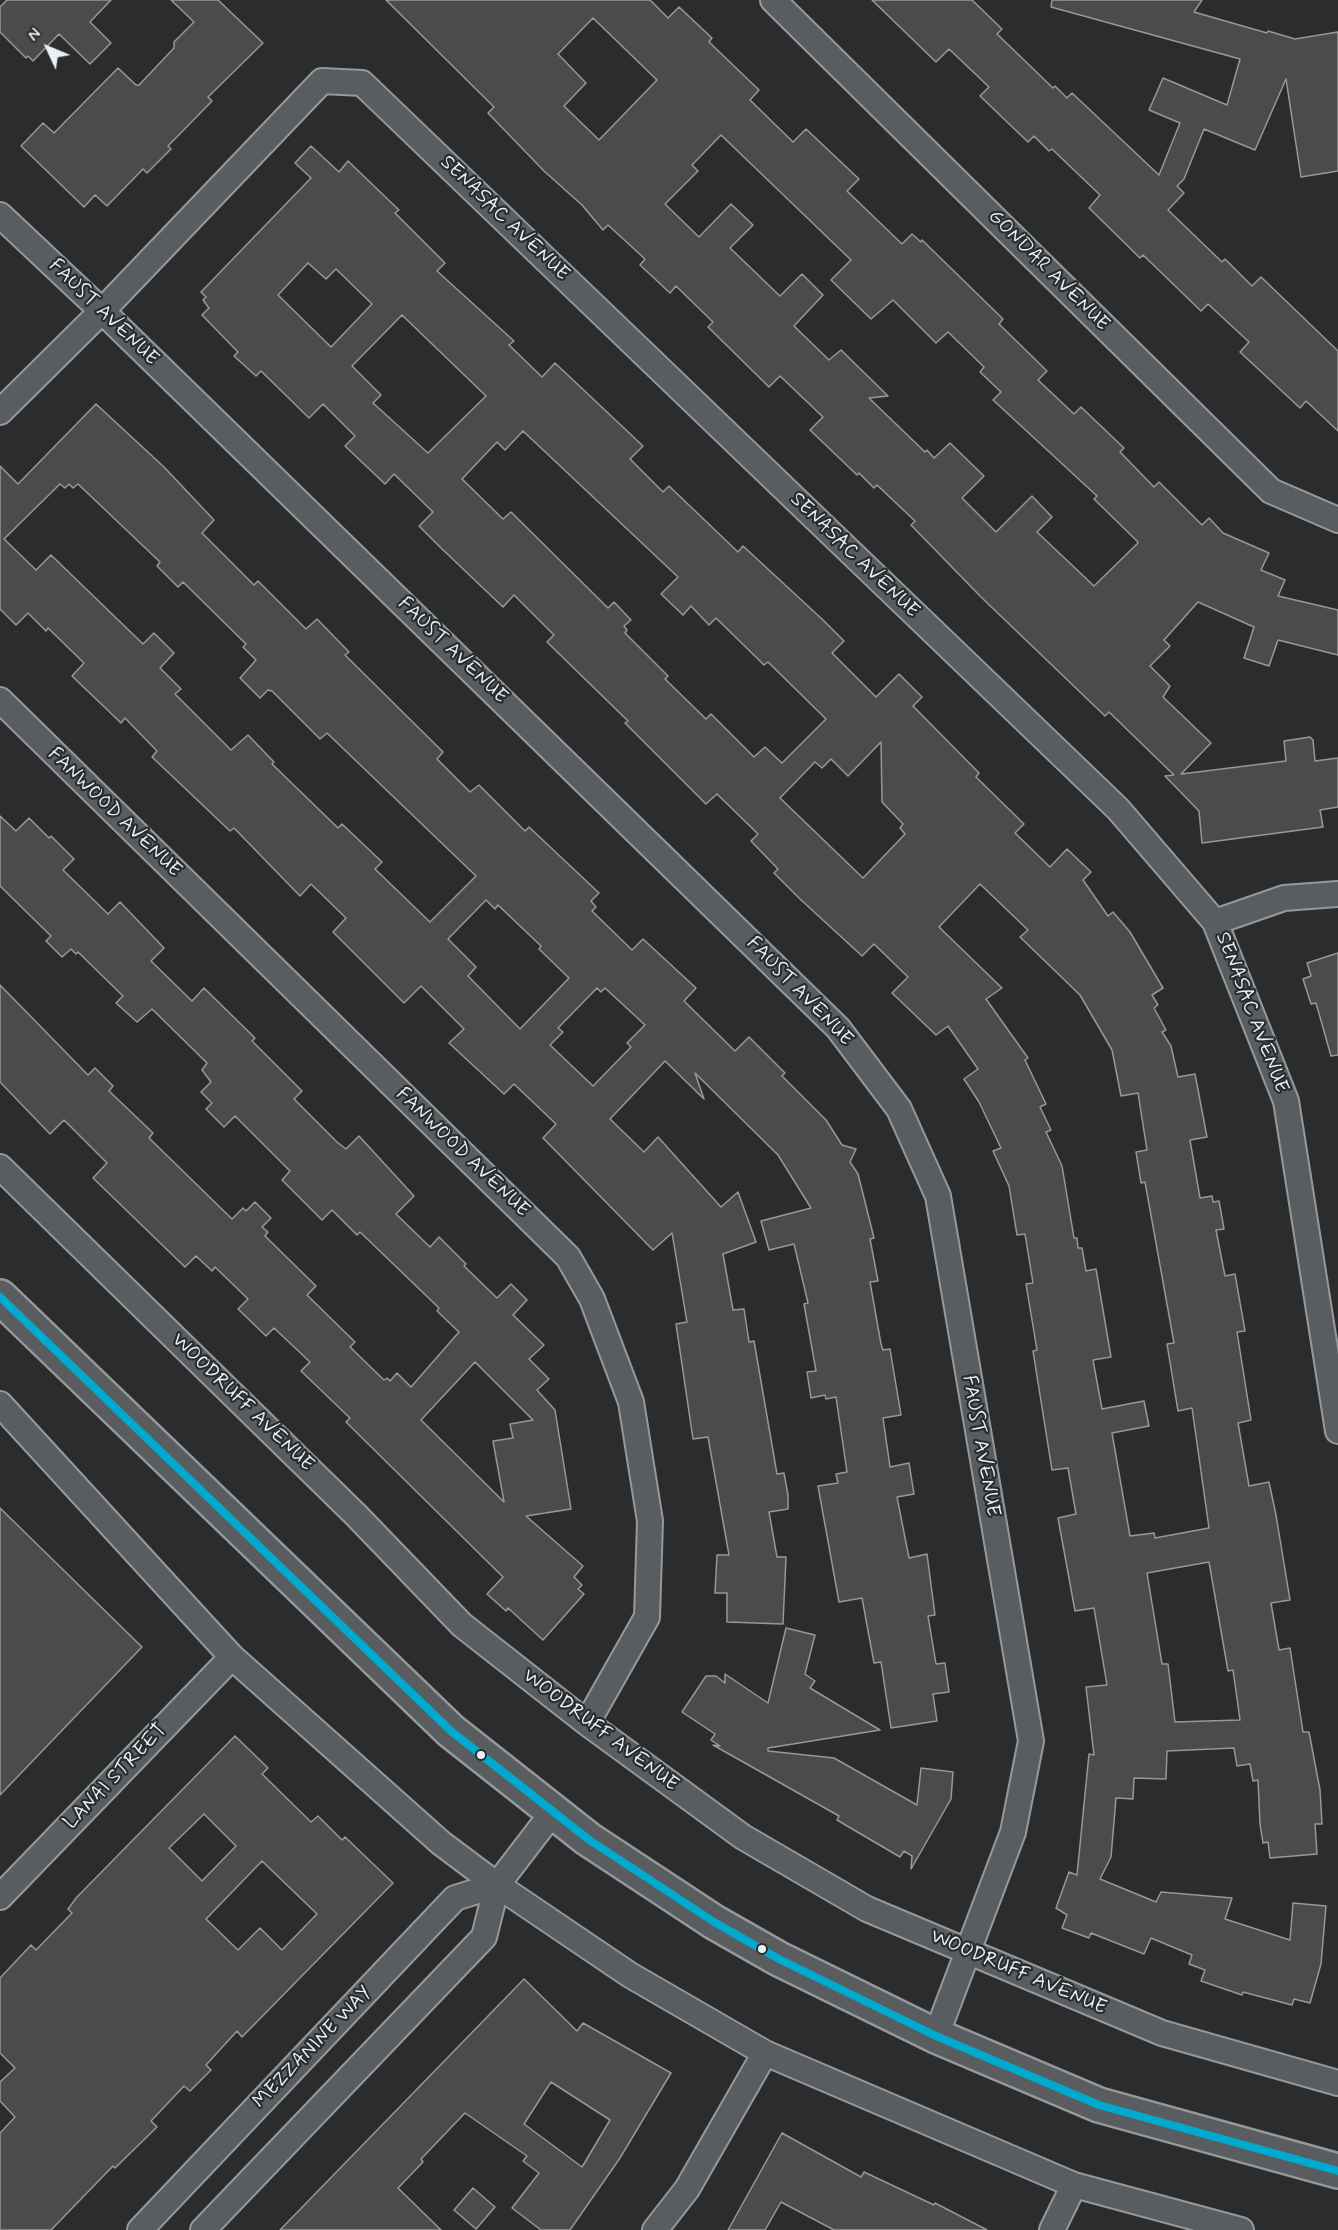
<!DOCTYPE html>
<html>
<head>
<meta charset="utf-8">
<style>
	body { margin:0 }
	#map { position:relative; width:1338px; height:2230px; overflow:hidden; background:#2b2c2d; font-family:Mynerve,sans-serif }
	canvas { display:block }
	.north { position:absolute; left:18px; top:18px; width:60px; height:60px; -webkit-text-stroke:4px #2a2d2e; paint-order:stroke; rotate:314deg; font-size:16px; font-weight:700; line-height:24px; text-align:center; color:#e8f1f8 }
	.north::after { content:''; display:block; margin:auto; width:21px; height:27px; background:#e8f1f8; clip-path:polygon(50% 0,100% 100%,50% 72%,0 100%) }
</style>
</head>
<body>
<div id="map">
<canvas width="1338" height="2230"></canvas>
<div class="north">N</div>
</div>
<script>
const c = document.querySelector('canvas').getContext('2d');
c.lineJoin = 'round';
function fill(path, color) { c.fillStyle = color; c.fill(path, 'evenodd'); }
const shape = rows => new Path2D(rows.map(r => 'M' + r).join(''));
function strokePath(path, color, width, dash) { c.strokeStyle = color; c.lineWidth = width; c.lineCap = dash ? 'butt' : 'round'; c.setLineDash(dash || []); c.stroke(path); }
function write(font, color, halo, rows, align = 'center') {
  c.font = font + ' Mynerve,sans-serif'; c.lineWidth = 4.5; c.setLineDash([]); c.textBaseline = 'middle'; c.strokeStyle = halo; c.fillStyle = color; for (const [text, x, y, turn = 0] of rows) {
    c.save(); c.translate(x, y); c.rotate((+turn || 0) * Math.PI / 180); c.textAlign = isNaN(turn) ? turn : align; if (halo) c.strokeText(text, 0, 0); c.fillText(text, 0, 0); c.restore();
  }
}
const building = shape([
	[7,0,111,0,90,22,111,43,90,64,59,34,33,61,28,56,26,58,0,32,0,7,7,0],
	[171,0,218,0,263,43,208,97,212,101,168,146,171,149,147,173,143,169,107,206,95,195,84,207,21,146,43,123,54,133,118,68,136,85,139,85,174,48,174,42,194,22,171,0],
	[386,0,650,0,668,18,679,7,712,38,709,42,759,90,750,100,793,142,806,129,859,179,847,191,902,244,912,234,921,242,922,240,1003,319,999,324,1047,371,1038,380,1074,414,1081,407,1124,448,1120,452,1154,487,1159,482,1202,525,1209,518,1223,533,1269,553,1261,570,1285,580,1278,596,1338,610,1338,655,1278,640,1269,666,1244,658,1254,627,1198,602,1164,640,1170,646,1150,666,1170,686,1163,697,1211,743,1181,774,1286,761,1284,741,1310,737,1313,740,1315,761,1338,758,1338,807,1320,810,1323,827,1202,843,1199,811,1165,776,1174,775,1109,712,1105,716,981,597,911,525,915,521,877,485,874,488,859,473,857,475,810,430,823,417,780,376,769,387,708,327,713,322,676,286,670,293,640,265,645,259,608,225,603,230,582,205,544,171,488,113,494,107,386,0],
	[593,18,657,80,599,140,564,106,586,83,558,54,593,18],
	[721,135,851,260,831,280,871,319,893,300,936,343,948,332,984,367,980,372,1001,392,993,400,1097,496,1094,499,1137,541,1138,543,1094,586,1037,532,1052,517,1032,496,996,532,962,498,984,476,950,443,934,458,927,450,925,452,869,398,888,396,841,350,829,360,794,326,823,295,802,274,780,296,730,248,753,225,731,204,699,237,665,204,698,171,692,165,721,135],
	[872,0,972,0,1002,29,997,34,1053,88,1055,86,1067,98,1072,93,1159,175,1180,123,1149,110,1163,78,1227,105,1240,59,1051,7,1052,0,1202,0,1194,12,1267,33,1268,31,1295,39,1338,32,1338,171,1301,177,1286,79,1255,150,1204,129,1184,179,1177,186,1184,193,1168,210,1222,262,1225,259,1252,286,1261,277,1338,351,1338,431,1306,401,1300,408,1240,352,1249,342,1208,304,1201,311,1143,255,1140,258,1089,208,1100,195,1052,149,1049,151,1034,136,1028,142,980,96,989,87,949,49,936,62,872,0],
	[311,146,339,172,348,161,399,210,395,213,445,263,437,271,514,341,509,345,542,377,555,363,643,446,630,459,663,492,669,486,738,552,743,546,823,620,844,641,832,653,876,697,899,674,922,697,913,706,979,773,976,777,1024,824,1015,833,1050,867,1067,849,1091,872,1083,880,1108,916,1113,912,1130,932,1163,988,1152,995,1158,1005,1154,1008,1166,1030,1162,1032,1171,1046,1178,1077,1195,1074,1207,1137,1190,1140,1200,1198,1212,1196,1213,1202,1219,1201,1224,1229,1216,1230,1225,1276,1235,1274,1245,1331,1237,1332,1251,1420,1238,1423,1249,1486,1269,1482,1276,1515,1290,1600,1271,1603,1279,1650,1290,1648,1303,1732,1309,1732,1320,1790,1322,1824,1315,1824,1317,1854,1270,1858,1268,1842,1263,1843,1260,1824,1258,1780,1253,1781,1250,1764,1237,1766,1234,1748,1167,1751,1166,1779,1134,1778,1133,1799,1116,1798,1111,1857,1100,1879,1156,1902,1161,1892,1232,1898,1225,1919,1290,1940,1293,1903,1326,1906,1321,1964,1310,2003,1294,1999,1292,2005,1243,1992,1242,1995,1201,1981,1205,1970,1189,1964,1192,1955,1151,1938,1144,1954,1091,1933,1089,1938,1062,1928,1067,1915,1056,1908,1069,1872,1077,1875,1089,1754,1094,1755,1086,1687,1107,1685,1094,1608,1075,1611,1058,1518,1076,1514,1068,1468,1052,1470,1033,1351,1037,1350,1026,1284,1033,1283,1025,1234,1017,1235,1009,1186,993,1151,1001,1148,979,1102,964,1079,978,1069,948,1026,936,1035,892,993,908,977,874,944,862,956,799,898,774,873,778,869,751,841,758,834,717,794,706,804,625,723,628,721,547,642,554,635,514,595,503,607,441,548,419,526,433,512,394,474,385,484,345,446,355,436,323,404,309,418,261,371,256,376,234,356,238,352,202,315,209,308,203,300,206,297,201,292,311,178,295,163,311,146],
	[308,263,326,279,336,269,372,304,331,347,278,295,308,263],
	[402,315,486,396,428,453,373,403,381,395,352,366,402,315],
	[523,431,678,577,661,594,683,615,691,606,709,625,716,618,764,665,768,662,826,719,782,763,765,747,754,757,711,714,706,719,665,679,668,676,625,633,627,630,624,626,631,620,614,602,608,608,511,512,503,519,462,479,497,442,505,450,523,431],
	[881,742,882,802,903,824,900,828,905,834,863,878,780,798,815,762,822,768,831,759,848,776,881,742],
	[980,884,1028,930,1020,937,1080,995,1112,1050,1121,1096,1138,1093,1147,1150,1136,1152,1141,1183,1145,1182,1174,1343,1167,1344,1178,1411,1192,1408,1209,1528,1155,1538,1154,1533,1130,1536,1112,1433,1149,1426,1144,1401,1102,1409,1093,1360,1111,1357,1096,1269,1086,1271,1082,1248,1078,1248,1077,1238,1074,1238,1062,1166,1046,1132,1051,1130,1040,1107,1046,1104,1025,1060,1028,1058,986,999,1002,988,939,927,980,884],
	[1209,1562,1228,1671,1233,1670,1240,1720,1175,1722,1168,1664,1162,1664,1147,1573,1209,1562],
	[96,404,164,467,214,520,202,533,254,585,258,581,306,629,317,619,349,652,345,655,443,752,437,759,470,792,479,785,525,831,529,827,599,893,591,901,596,907,592,911,632,950,643,939,696,988,684,1001,735,1051,749,1037,785,1073,782,1076,826,1120,842,1145,856,1149,850,1162,858,1174,874,1238,870,1239,878,1281,870,1282,881,1344,883,1350,890,1349,901,1415,883,1418,890,1467,909,1463,914,1494,897,1497,909,1558,927,1554,935,1615,928,1616,936,1664,945,1663,949,1692,933,1694,937,1721,891,1728,881,1662,874,1663,862,1598,839,1602,818,1486,838,1483,836,1474,847,1472,836,1397,826,1399,825,1395,811,1398,807,1372,816,1371,804,1304,808,1303,794,1244,769,1250,761,1221,811,1208,778,1155,695,1073,704,1099,665,1061,610,1119,644,1152,658,1137,721,1207,738,1192,756,1242,723,1254,733,1310,744,1309,749,1342,754,1341,777,1474,784,1473,788,1495,788,1509,769,1512,777,1557,786,1557,783,1624,727,1622,727,1593,715,1593,717,1555,729,1555,708,1437,693,1439,676,1324,687,1322,672,1233,653,1250,543,1138,556,1124,514,1084,504,1094,449,1043,464,1029,421,986,404,1003,333,932,346,918,311,884,300,896,234,828,230,831,152,757,157,751,125,718,121,723,72,676,84,663,48,628,46,631,28,613,16,625,0,609,0,466,18,484,96,404],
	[60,484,65,488,69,484,73,488,78,484,160,562,157,566,178,587,183,582,246,644,243,647,256,660,240,678,260,698,268,690,272,691,320,739,327,733,476,876,430,922,375,869,382,862,342,824,338,828,272,764,274,762,248,735,231,750,175,694,181,689,160,668,174,653,154,633,143,644,51,555,36,570,4,539,60,484],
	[486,900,495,909,498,905,541,946,539,949,569,978,520,1029,468,976,476,967,448,939,486,900],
	[597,988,601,992,605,988,645,1025,627,1043,631,1047,593,1086,550,1045,563,1032,558,1028,597,988],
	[0,816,16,831,29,818,49,838,51,836,74,859,63,870,108,914,120,902,164,948,151,961,192,1001,204,988,255,1038,252,1041,302,1091,294,1099,337,1142,346,1149,359,1136,414,1196,396,1214,430,1247,439,1237,466,1264,464,1266,497,1298,511,1284,527,1300,513,1315,544,1345,529,1359,549,1379,537,1390,555,1410,571,1509,526,1516,583,1566,574,1577,582,1585,578,1589,584,1594,543,1640,508,1608,506,1611,487,1594,503,1577,346,1422,350,1418,301,1371,310,1362,274,1328,266,1336,238,1309,248,1299,215,1267,212,1271,196,1256,185,1267,93,1178,107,1163,64,1120,50,1134,0,1082,0,985,88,1075,95,1068,113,1086,109,1091,153,1133,149,1138,232,1219,243,1208,246,1211,255,1202,271,1218,262,1227,268,1232,265,1236,316,1286,307,1295,355,1342,350,1347,384,1380,387,1378,390,1381,397,1373,411,1387,459,1332,437,1311,439,1308,360,1232,357,1235,332,1210,322,1220,282,1180,290,1171,235,1116,224,1127,206,1109,212,1103,201,1092,211,1082,202,1070,207,1063,152,1009,137,1022,116,1003,123,996,78,952,76,954,71,949,62,957,46,941,51,936,0,886,0,816],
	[475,1362,533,1420,510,1424,513,1438,493,1441,504,1502,421,1420,475,1362],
	[1338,953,1338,1055,1331,1056,1316,1003,1311,1004,1303,979,1311,976,1307,963,1338,953],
	[0,1508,142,1647,0,1795,0,1508],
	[786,1628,815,1635,805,1674,815,1681,810,1688,880,1730,768,1748,768,1751,834,1758,917,1805,921,1768,953,1772,951,1799,911,1869,912,1856,904,1851,900,1857,837,1820,839,1816,713,1745,720,1746,711,1740,715,1734,682,1712,706,1676,716,1676,725,1683,725,1674,768,1703,786,1628],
	[235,1736,268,1768,262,1774,311,1822,318,1816,342,1840,345,1837,393,1883,242,2037,237,2031,206,2065,211,2070,190,2091,184,2086,151,2121,157,2127,115,2168,113,2166,51,2230,0,2230,0,2133,15,2117,0,2101,0,2082,15,2068,0,2053,0,1978,31,1945,36,1950,72,1913,68,1909,77,1897,235,1736],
	[204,1814,236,1846,202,1881,169,1848,204,1814],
	[262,1861,317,1914,282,1950,260,1928,238,1950,206,1919,262,1861],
	[524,1979,577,2031,583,2023,671,2073,620,2158,570,2230,541,2230,512,2208,539,2173,523,2161,527,2156,465,2113,421,2159,423,2162,398,2188,441,2230,280,2230,524,1979],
	[551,2082,610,2120,582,2167,524,2124,551,2082],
	[782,2133,861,2177,864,2172,934,2205,935,2203,987,2230,834,2230,781,2202,765,2230,728,2230,782,2133],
	[473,2188,495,2207,476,2229,454,2210,473,2188]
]);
fill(building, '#4d4b49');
strokePath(building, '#96989a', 1.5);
const minor = shape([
	[773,0,1271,491,1338,520],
	[0,215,102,311,838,1028,899,1109,938,1196,1031,1741,1013,1832,936,2036],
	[0,412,102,311,322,81,362,83,1118,809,1215,922,1286,1101,1338,1431],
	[0,700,568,1257,592,1299,631,1402,650,1521,647,1617,587,1723],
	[1215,922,1284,898,1338,894],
	[0,1167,356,1515,462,1625,587,1723,743,1837,867,1909,1162,2033,1338,2083],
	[0,1404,232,1657,441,1843,497,1885,630,1975,765,2053,1074,2185,1241,2230],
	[0,1897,232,1657],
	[140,2230,455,1898,497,1885],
	[203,2230,484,1937,497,1885,553,1812],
	[655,2230,687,2189,765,2053],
	[1052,2230,1074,2185]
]);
const secondary = shape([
	[0,1297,451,1731,588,1839,714,1922,779,1959,936,2036,1099,2105,1338,2171]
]);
strokePath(minor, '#96989a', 28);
strokePath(secondary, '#96989a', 38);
strokePath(minor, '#5a5d60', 24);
strokePath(secondary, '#5a5d60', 33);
strokePath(shape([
	[0,1297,451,1731,588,1839,714,1922,779,1959,936,2036,1099,2105,1338,2171]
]), '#00a9ce', 8);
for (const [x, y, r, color] of [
	[481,1755,5,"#e8f1f8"],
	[762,1949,5,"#e8f1f8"]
]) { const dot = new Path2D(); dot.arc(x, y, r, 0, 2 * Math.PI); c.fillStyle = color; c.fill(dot); strokePath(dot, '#2a2d2e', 2); }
write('20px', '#e8f1f8', '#2a2d2e', [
	["SENASAC AVENUE",504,219,44],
	["GONDAR AVENUE",1048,271,45],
	["FAUST AVENUE",103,313,44],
	["SENASAC AVENUE",854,556,44],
	["FAUST AVENUE",452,651,44],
	["FANWOOD AVENUE",114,813,44],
	["FAUST AVENUE",799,992,46],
	["SENASAC AVENUE",1251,1013,69],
	["FANWOOD AVENUE",462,1153,44],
	["WOODRUFF AVENUE",242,1403,44],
	["FAUST AVENUE",980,1446,80],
	["WOODRUFF AVENUE",600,1731,37],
	["LANAI STREET",116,1777,-46],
	["WOODRUFF AVENUE",1018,1973,23],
	["MEZZANINE WAY",313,2048,-46]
]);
</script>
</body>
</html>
